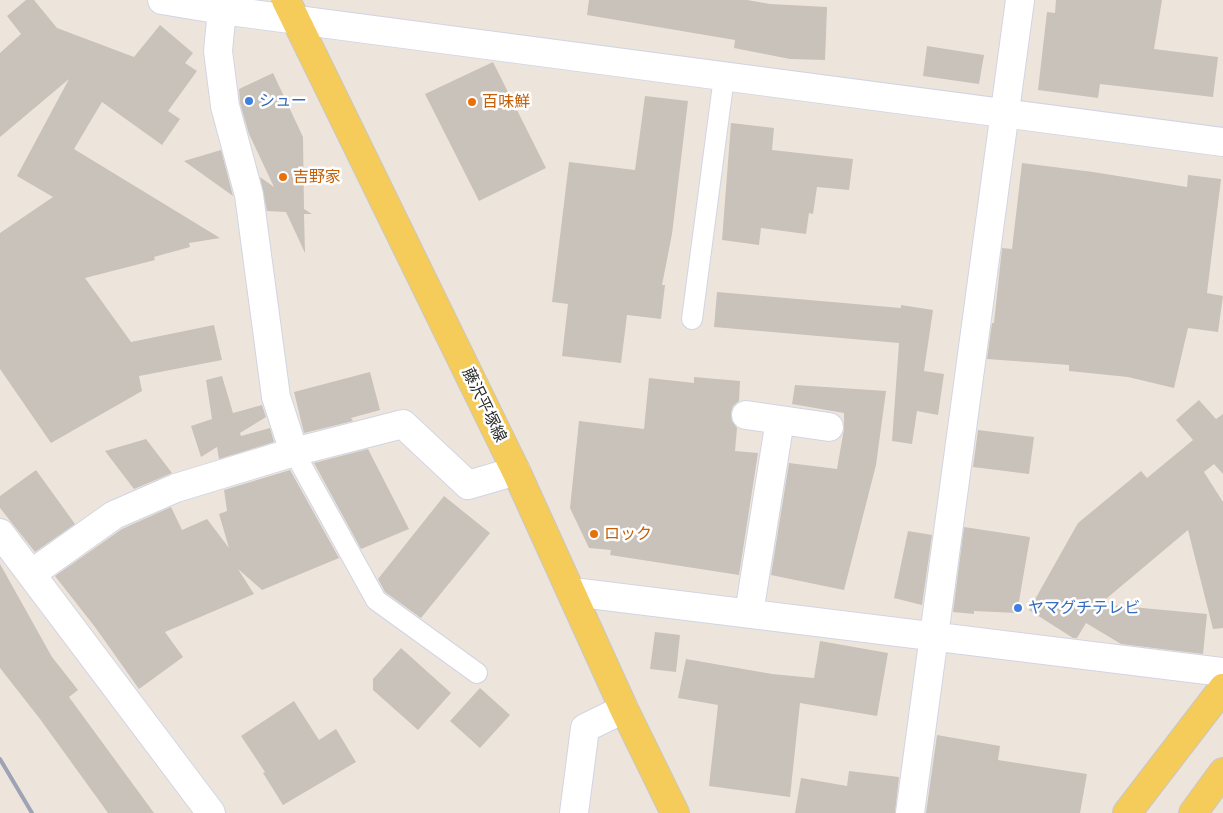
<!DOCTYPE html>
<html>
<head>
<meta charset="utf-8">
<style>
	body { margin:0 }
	canvas { display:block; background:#ede5dc }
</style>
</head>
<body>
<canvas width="1223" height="813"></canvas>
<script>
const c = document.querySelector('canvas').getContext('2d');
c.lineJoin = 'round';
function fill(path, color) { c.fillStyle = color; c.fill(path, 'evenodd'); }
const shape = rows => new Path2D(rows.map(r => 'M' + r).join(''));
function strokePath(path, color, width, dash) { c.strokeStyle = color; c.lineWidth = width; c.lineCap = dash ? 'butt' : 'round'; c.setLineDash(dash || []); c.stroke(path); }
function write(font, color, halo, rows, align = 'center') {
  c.font = font + ' Cabin,"Noto Sans JP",sans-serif'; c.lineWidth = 5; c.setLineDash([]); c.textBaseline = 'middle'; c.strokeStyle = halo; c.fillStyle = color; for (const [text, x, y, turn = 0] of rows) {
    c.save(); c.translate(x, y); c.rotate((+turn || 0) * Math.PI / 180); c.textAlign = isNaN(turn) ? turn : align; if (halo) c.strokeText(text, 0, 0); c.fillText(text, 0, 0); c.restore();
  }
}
fill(shape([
	[26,0,34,0,57,28,134,57,160,25,193,53,185,63,197,71,168,111,180,119,162,145,102,102,74,149,220,238,189,243,190,247,154,257,155,260,85,278,131,342,214,325,222,360,139,376,142,391,51,443,0,369,0,233,53,197,17,176,69,79,0,137,0,53,21,34,7,16],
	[589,0,747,0,770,4,827,7,825,60,790,59,734,48,735,40,587,15],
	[1056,0,1162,0,1154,49,1218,57,1213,97,1100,84,1098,98,1038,90,1047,12,1055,13],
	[927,46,984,55,979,84,923,76],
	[493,62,546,168,479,201,425,94],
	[273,73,303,137,304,209,312,214,304,214,305,253,286,212,267,211,260,177,274,187,249,134,240,103,239,89],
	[645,96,688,101,672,234,662,285,665,285,661,319,627,315,621,363,562,356,568,304,552,302,569,162,635,170],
	[731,123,774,128,772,150,853,159,849,190,817,187,813,214,809,213,806,234,761,228,759,245,722,240],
	[221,150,233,196,184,161],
	[1022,163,1093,172,1187,187,1188,175,1221,179,1207,293,1223,296,1218,332,1188,328,1174,388,1128,377,1069,371,1069,365,987,359,992,323,994,323,1002,248,1012,249],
	[717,292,901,308,901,305,933,310,924,371,944,374,938,415,917,411,912,444,892,441,899,343,714,327],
	[370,372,380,410,351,418,353,421,304,433,294,392],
	[222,376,233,413,262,405,266,417,240,433,241,436,270,428,274,442,219,459,217,447,201,457,191,426,212,419,206,380],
	[694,377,740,381,739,401,733,406,731,413,732,421,737,428,735,451,758,453,739,575,610,555,611,550,589,548,570,508,579,421,644,429,649,378,694,383],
	[795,385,886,391,876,465,844,590,771,575,789,463,837,469,844,429,844,413,792,404],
	[1199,400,1216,419,1223,414,1223,474,1214,464,1204,472,1223,502,1223,628,1213,629,1188,530,1100,604,1207,614,1203,654,1121,644,1086,623,1077,638,1073,638,1029,610,1078,523,1141,471,1147,478,1193,440,1176,420],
	[978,430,1034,437,1029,474,973,467],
	[146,439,172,473,134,489,105,451],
	[368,449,409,529,361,549,314,463],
	[36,470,75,524,35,552,0,508,0,496],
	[290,470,339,558,262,590,238,569,254,594,165,632,183,657,139,689,95,627,55,576,122,529,171,507,182,530,207,519,229,548,219,514,227,511,224,490],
	[444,496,490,533,421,618,385,592,378,579],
	[964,527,1030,537,1017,613,974,611,974,614,953,612],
	[908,531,932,535,922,605,894,598],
	[0,564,52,657,78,690,69,697,154,813,108,813,40,719,0,668],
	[655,632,680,635,676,672,650,669],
	[820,641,888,653,877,716,800,703,790,797,709,786,718,705,678,698,686,659,772,674,814,678],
	[401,648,451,693,418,730,373,690,373,679],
	[480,688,510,715,480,748,450,721],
	[294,701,319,740,336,729,356,762,283,805,263,773,265,772,241,736],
	[937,735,1000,746,998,760,1087,774,1080,813,926,813],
	[849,771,899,777,895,813,795,813,801,778,847,786]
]), '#c8c2bb');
const lane = shape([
	[692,319,724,77],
	[294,452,376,600,477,673]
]);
const street = shape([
	[162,0,222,10,1223,142],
	[222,10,218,51,225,106,249,195,276,397,294,452],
	[746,415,829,427],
	[0,533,211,813],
	[31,574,114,515,176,488,294,452,403,424,468,485,516,471],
	[573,592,1223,672],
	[749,613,780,420],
	[574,813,585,728,624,709],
	[910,813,1020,0]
]);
const primary = shape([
	[286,0,516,471,624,709,675,813],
	[1127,813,1223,688],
	[1193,813,1223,772]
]);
strokePath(lane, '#d1d5e3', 22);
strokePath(street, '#d1d5e3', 30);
strokePath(primary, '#c8c8c8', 30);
strokePath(lane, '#fff', 20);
strokePath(street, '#fff', 28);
strokePath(primary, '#f5cb59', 28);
strokePath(shape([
	[0,759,32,813]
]), '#9ea2b5', 4);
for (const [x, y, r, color] of [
	[249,101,5,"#3f7fe0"],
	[472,102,5,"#e8710a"],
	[283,177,5,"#e8710a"],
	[594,534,5,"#e8710a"],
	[1018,608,5,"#3f7fe0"]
]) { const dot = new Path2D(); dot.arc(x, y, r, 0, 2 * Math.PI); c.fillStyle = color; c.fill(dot); strokePath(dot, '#fff', 2); }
write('16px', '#366cbe', '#fff', [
	["シュー",259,101],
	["ヤマグチテレビ",1028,608]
], 'left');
write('16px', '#c56008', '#fff', [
	["百味鮮",482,102],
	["吉野家",293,177],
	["ロック",604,534]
], 'left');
write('16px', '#2a2a2a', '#fff', [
	["藤沢平塚線",484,405,64]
]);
</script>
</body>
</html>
